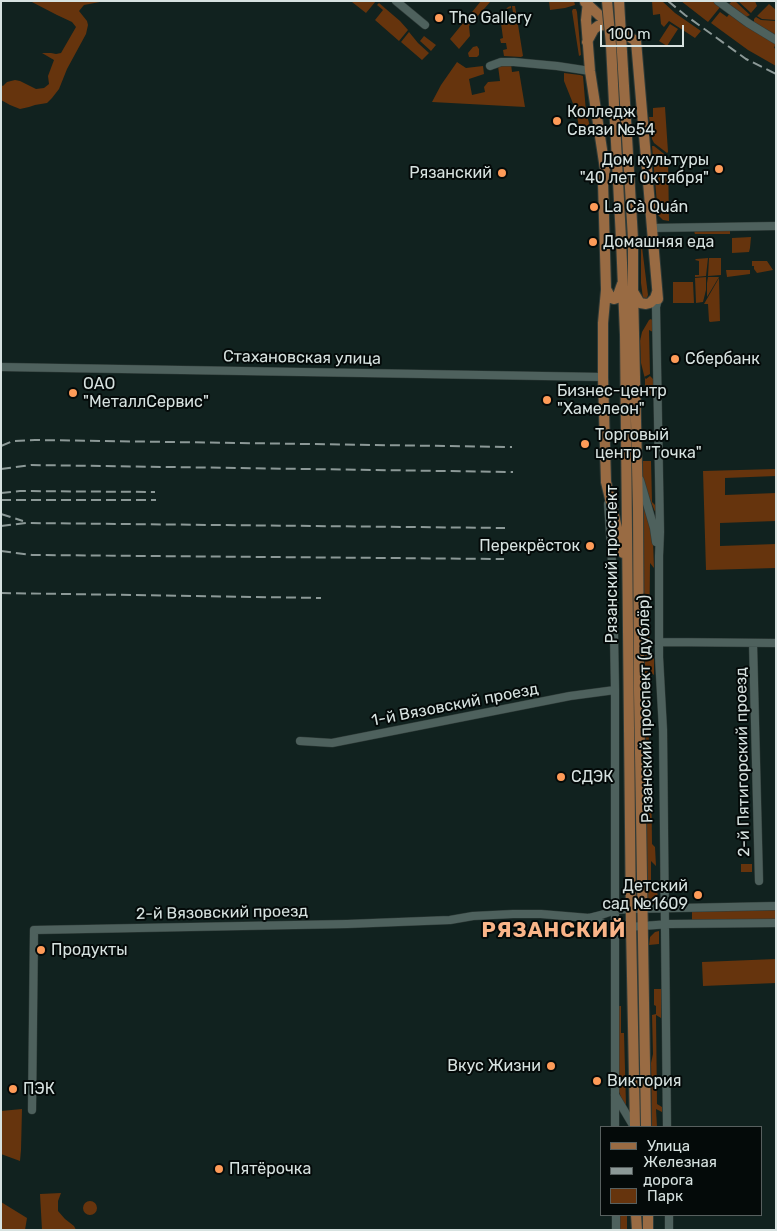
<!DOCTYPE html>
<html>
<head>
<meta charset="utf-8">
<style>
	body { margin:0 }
	#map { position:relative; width:777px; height:1231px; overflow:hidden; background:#11221f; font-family:Rubik,sans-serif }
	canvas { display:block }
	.frame { position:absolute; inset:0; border:2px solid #d7e2e0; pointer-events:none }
	.legend { position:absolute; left:600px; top:1126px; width:162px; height:90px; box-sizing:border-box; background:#040a09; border:1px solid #58605f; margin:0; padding:6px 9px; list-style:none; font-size:15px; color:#d7e2e0 }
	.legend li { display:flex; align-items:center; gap:10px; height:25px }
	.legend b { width:25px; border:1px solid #58605f }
	.scale { position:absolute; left:600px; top:25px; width:84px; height:22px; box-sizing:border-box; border:2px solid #d7e2e0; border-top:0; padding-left:6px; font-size:15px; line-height:18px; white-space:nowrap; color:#d7e2e0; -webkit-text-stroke:4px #040a09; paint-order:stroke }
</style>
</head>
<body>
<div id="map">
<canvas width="777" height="1231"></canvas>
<div class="frame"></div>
<ul class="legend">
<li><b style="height:6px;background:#996b43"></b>Улица</li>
<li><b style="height:6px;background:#8c9997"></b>Железная дорога</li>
<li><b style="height:14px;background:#66340d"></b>Парк</li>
</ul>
<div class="scale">100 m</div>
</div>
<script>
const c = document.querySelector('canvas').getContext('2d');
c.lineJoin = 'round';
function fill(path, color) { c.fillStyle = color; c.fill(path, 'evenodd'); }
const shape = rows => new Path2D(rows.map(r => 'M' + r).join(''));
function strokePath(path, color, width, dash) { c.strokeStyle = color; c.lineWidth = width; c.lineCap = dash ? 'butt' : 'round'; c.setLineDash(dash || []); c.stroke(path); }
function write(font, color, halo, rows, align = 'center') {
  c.font = font + ' Rubik,sans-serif'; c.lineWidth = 4; c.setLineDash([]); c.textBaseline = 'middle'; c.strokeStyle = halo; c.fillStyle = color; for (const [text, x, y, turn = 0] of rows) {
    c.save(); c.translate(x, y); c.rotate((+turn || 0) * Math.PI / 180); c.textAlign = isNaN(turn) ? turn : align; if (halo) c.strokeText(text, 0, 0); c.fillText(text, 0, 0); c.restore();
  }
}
fill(shape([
	[30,1,105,1,84,5,79,11,87,21,88,25,86,34,67,69,59,89,52,98,47,103,35,105,29,107,20,109,10,105,1,100,1,85,3,86,7,82,15,80,20,81,36,89,44,88,49,84,48,76,54,60,42,53,51,53,56,54,61,53,76,27,72,22,57,15],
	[353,1,376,1,366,13,352,2],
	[481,1,491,1,469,26,470,36,459,49,450,39],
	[549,1,574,1,575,5,565,8,550,10],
	[652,1,662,1,675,13,701,31,695,38,669,21,664,27,661,24,660,14,653,15],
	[681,1,714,1,721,6,708,22],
	[732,1,735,1,750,15,746,17,729,4],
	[738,1,755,1,757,6,751,13],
	[379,3,400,21,408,30,399,41,375,20,383,10,377,5],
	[769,4,776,10,776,20,762,19,757,16],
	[511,6,511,8,507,9,508,14,513,13,512,6,515,6,523,56,521,57,504,56,503,50,507,49,506,43,501,43,500,39,503,38,500,16,508,7],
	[573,9,576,9,577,12,581,55,579,56,572,11],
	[720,12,727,17,730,13,776,43,774,48,776,49,776,66,748,50,711,23],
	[756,17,761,20,776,21,776,36,754,22,754,19],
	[670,24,678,29,667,46,659,41],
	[409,32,418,43,429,53,422,60,401,42],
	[424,36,436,45,431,51,420,41],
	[477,46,479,49,479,55,477,57,469,57,468,53,473,47],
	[457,62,466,68,483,66,484,74,469,79,472,95,485,92,484,87,488,82,500,81,498,66,511,64,512,72,519,71,525,107,432,102,441,85],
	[564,73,580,75,583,76,586,112,591,130,580,132,576,111,564,81],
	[665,107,668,152,667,153,654,143,652,139,649,117,653,117,653,108],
	[652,146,654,146,668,157,669,221,663,220,658,215],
	[694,231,730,231,730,234,695,234],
	[751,237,750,248,749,252,732,253,732,238],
	[641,239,648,295,647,298,643,298,641,283],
	[708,258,706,276,695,277,695,275,699,275,699,261,695,260,696,259],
	[709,258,721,258,721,275,708,276],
	[752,261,767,261,773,270,757,273,754,269,754,266,752,266],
	[726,270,750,270,750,274,727,277],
	[706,277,706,290,703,302,696,303,695,278],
	[708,277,719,277,707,297,707,283],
	[719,278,720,321,710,322,709,321,708,304,704,304],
	[673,282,693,282,694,303,673,303],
	[651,319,652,320,653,332,649,330,650,374,644,377,646,379,650,376,654,380,655,395,645,396,645,379,641,363,640,341,642,332,649,320],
	[643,461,651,461,652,502,656,506,656,514,645,488,643,478],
	[776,469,776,476,725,478,725,495,776,493,776,521,720,523,720,546,776,544,776,568,706,570,703,471],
	[643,506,650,524,653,541,654,568,650,563,649,653,654,659,654,675,648,670,649,754,651,758,652,844,655,847,656,866,651,861,651,882,657,889,658,900,656,903,654,904,649,901,647,896],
	[741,864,752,864,752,872,741,872],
	[776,910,776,920,692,920,692,911],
	[655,932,659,931,659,944,649,945,650,937],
	[776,959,776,983,703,986,702,962],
	[654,989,661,989,661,1018,656,1015,657,1104,662,1107,662,1112,656,1109,657,1127,652,1127,651,1063,653,1054,652,1015,656,1014,656,1006,654,1005],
	[618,1006,621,1006,621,1033,624,1033,626,1105,624,1105,619,1092],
	[22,1109,21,1150,20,1161,1,1154,1,1111],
	[61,1193,58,1201,58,1211,65,1219,74,1226,76,1230,42,1230,40,1194],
	'83 1208a7 7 0 1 1 14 0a7 7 0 1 1-14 0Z',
	[1,1202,27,1218,25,1230,1,1230],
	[620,1215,627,1215,627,1230,620,1230]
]), '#66340d');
const minor = shape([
	[396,1,425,25],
	[718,1,748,23,776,40],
	[490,66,501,62,514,62,557,66,590,71],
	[652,228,776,226],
	[658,299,656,307,660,532,659,556,659,657,663,730,667,1127],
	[1,367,603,377],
	[640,480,654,528,656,542],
	[608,504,613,577,615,690,615,1127],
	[660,642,776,643],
	[753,643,759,881],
	[300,741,332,743,570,696,615,690],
	[589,918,606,925,615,928,670,924,776,923],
	[615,1095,634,1127],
	[32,1110,34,930,347,924,450,920,473,916,513,914,541,914,589,918,601,915,615,910,631,909,776,906],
	[616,1215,616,1230],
	[669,1215,669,1230]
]);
const major = shape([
	[588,1,586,20,590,71,605,169,603,182,606,289,611,298,614,299,617,298,622,284],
	[585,2,611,26,636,41,658,299],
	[587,42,594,29,598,26,603,25,611,26],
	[621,239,625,335,631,926,635,1127],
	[633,239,633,289,638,509,639,691,646,1127],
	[606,290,603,323,603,377,606,482,623,553],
	[634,293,640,303,646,304,650,303,655,298,657,292],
	[636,1215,637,1230],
	[648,1215,648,1230]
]);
strokePath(minor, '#2f3b38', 9);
strokePath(major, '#2f3b38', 12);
strokePath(minor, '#4e615d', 8);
strokePath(major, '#996b43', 10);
strokePath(shape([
	[668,1,685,15,746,59,776,74],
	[1,446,13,441,35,440,512,447],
	[1,469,31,465,513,472],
	[1,493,20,491,155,492],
	[1,500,156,500],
	[1,514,23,521],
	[1,526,26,523,505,528],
	[1,551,32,555,504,559],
	[1,593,321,598]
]), '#8c9997', 2, [10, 5]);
const majorBridge = shape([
	[607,1,611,45,621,239],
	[619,1,633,239]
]);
strokePath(majorBridge, '#2f3b38', 12, []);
strokePath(majorBridge, '#996b43', 10);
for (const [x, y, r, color] of [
	[439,18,5,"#fe9b58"],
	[557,121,5,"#fe9b58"],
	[719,169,5,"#fe9b58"],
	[502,173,5,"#fe9b58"],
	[594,207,5,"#fe9b58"],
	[593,242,5,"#fe9b58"],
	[675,359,5,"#fe9b58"],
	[73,393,5,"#fe9b58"],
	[547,400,5,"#fe9b58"],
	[585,444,5,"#fe9b58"],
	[590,546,5,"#fe9b58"],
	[561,777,5,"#fe9b58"],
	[698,895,5,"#fe9b58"],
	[41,950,5,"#fe9b58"],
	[551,1066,5,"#fe9b58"],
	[597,1081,5,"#fe9b58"],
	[13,1089,5,"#fe9b58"],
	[219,1169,5,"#fe9b58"]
]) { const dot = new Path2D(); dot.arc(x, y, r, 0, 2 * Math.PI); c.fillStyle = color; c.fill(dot); strokePath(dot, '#040a09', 2); }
write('16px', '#d7e2e0', '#040a09', [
	["The Gallery",449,18],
	["Колледж",567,112],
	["Связи №54",567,130],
	["Дом культуры",709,160,"right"],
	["\"40 лет Октября\"",709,178,"right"],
	["Рязанский",492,173,"right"],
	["La Cà Quán",604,207],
	["Домашняя еда",603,242],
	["Сбербанк",685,359],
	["ОАО",83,384],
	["\"МеталлСервис\"",83,402],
	["Бизнес-центр",557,391],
	["\"Хамелеон\"",557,409],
	["Торговый",595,435],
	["центр \"Точка\"",595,453],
	["Перекрёсток",580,546,"right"],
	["СДЭК",571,777],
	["Детский",688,886,"right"],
	["сад №1609",688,904,"right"],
	["Продукты",51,950],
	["Вкус Жизни",541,1066,"right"],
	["Виктория",607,1081],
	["ПЭК",23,1089],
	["Пятёрочка",229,1169]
], 'left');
write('16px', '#d7e2e0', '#040a09', [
	["Стахановская улица",302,358,1],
	["Рязанский проспект",612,564,-90],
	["1-й Вязовский проезд",455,705,-11],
	["Рязанский проспект (дублёр)",646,709,-91],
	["2-й Пятигорский проезд",743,762,-91],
	["2-й Вязовский проезд",222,913,-1]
]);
c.letterSpacing = '1px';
write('bold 21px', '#f9b488', '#040a09', [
	["РЯЗАНСКИЙ",554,931]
]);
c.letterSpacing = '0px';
</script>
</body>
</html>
